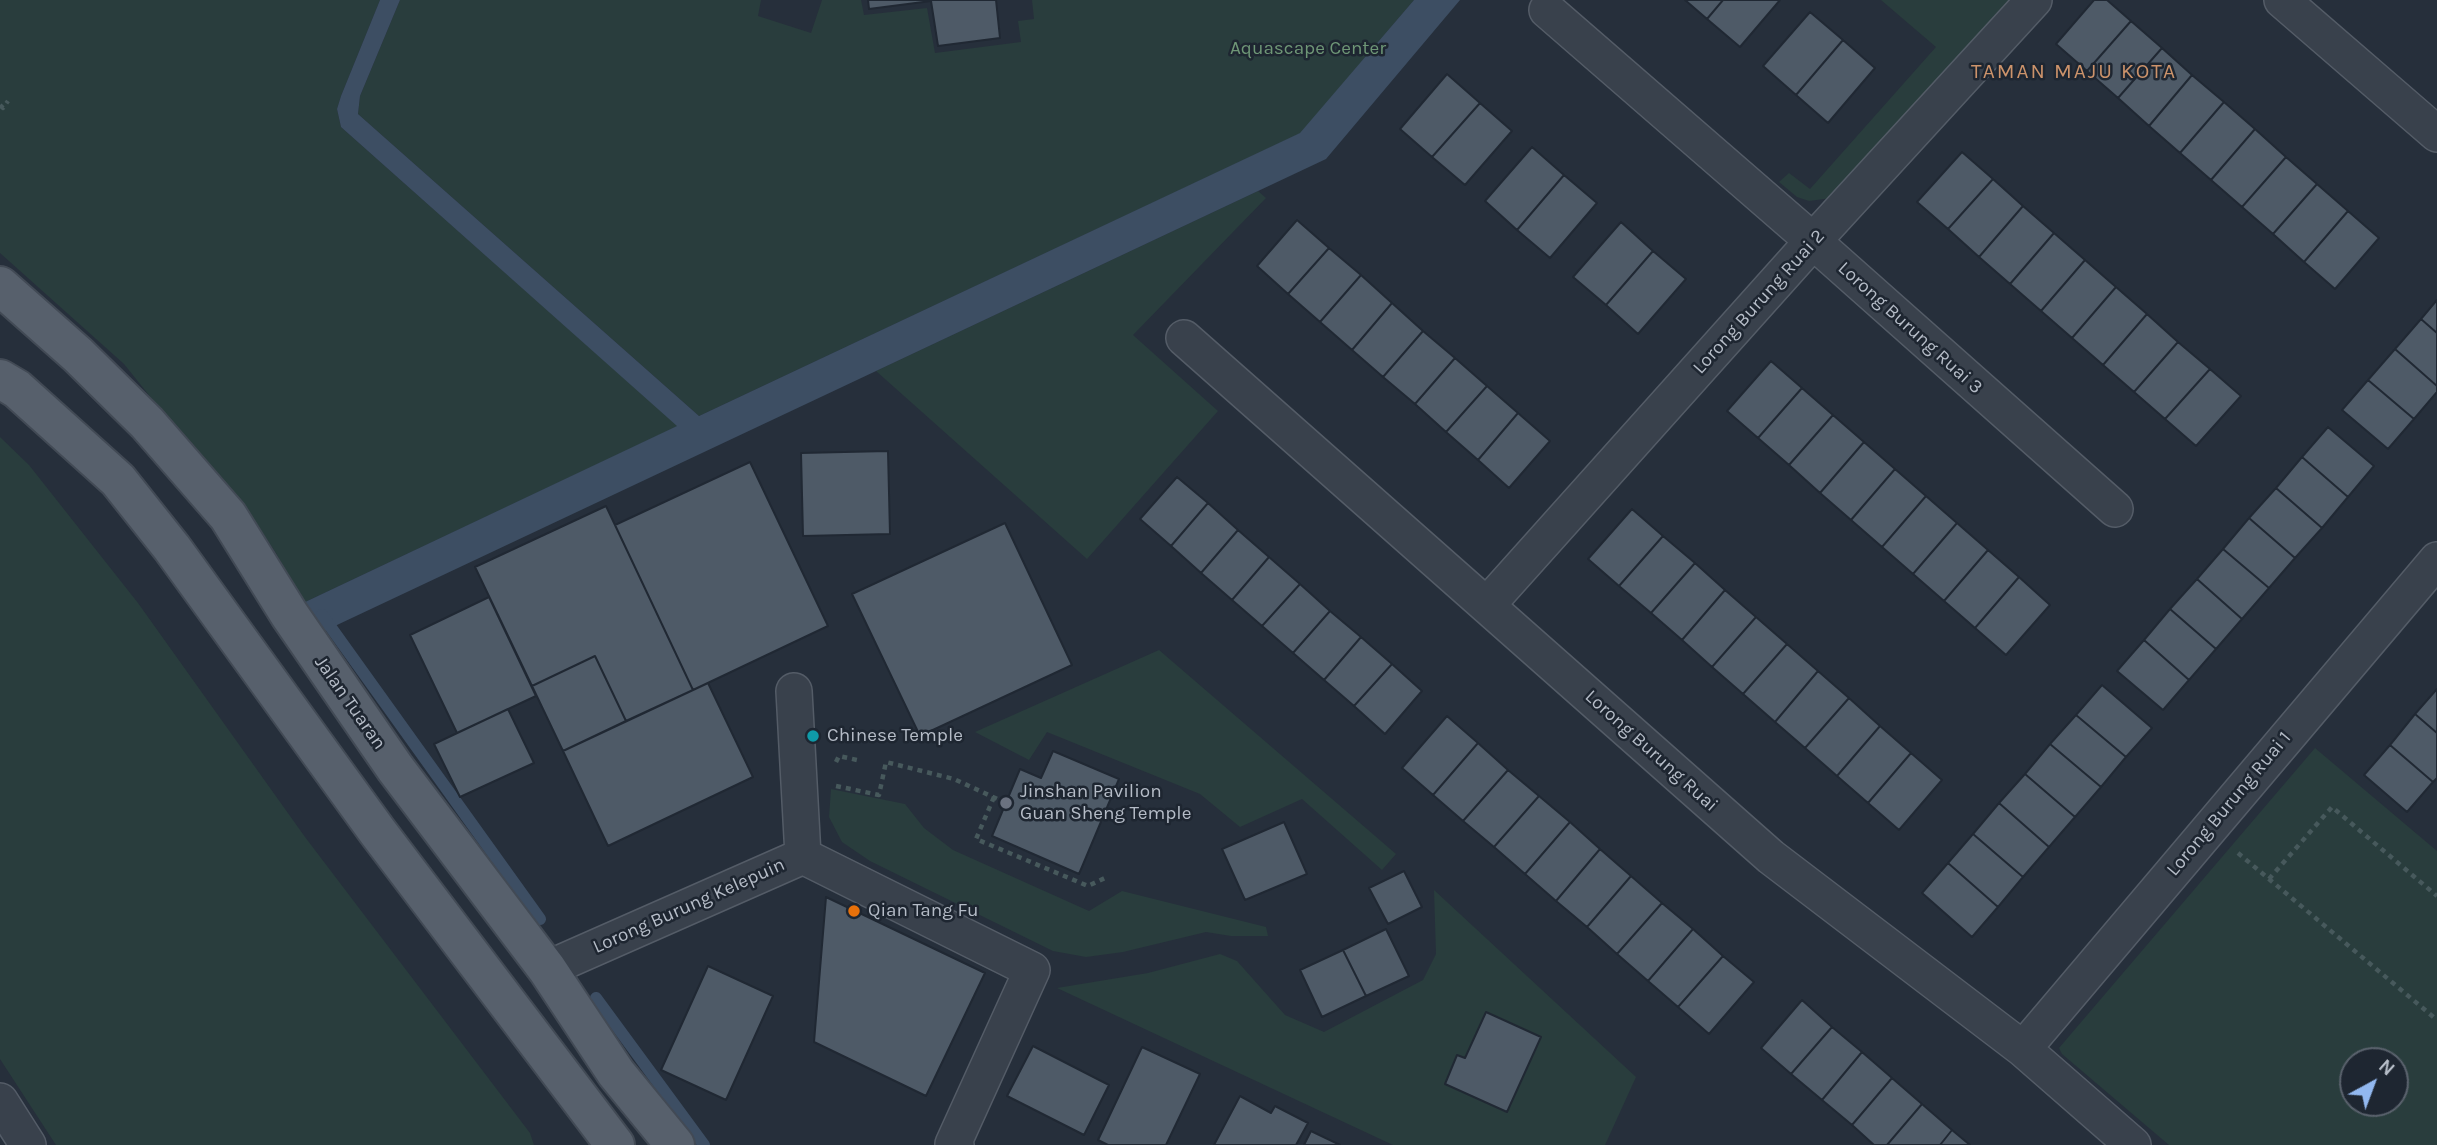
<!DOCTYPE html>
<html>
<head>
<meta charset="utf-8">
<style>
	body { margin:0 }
	#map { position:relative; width:2437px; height:1145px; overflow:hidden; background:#262f3b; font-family:Karla,sans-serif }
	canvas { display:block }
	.north { position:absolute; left:2339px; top:1047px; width:70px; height:70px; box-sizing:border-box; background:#1e2631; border:2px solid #5a626d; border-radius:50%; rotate:41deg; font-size:19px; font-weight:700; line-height:28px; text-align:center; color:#b5bcc7 }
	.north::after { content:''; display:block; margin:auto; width:24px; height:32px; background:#92b8ef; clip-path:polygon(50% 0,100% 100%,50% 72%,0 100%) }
</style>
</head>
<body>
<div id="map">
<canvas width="2437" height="1145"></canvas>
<div class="north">N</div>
</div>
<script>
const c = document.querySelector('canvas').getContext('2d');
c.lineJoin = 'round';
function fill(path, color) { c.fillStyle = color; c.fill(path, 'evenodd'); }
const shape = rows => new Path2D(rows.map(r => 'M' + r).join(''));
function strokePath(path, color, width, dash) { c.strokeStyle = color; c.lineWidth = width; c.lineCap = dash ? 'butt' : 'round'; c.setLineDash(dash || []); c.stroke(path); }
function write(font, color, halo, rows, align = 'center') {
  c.font = font + ' Karla,sans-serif'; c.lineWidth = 5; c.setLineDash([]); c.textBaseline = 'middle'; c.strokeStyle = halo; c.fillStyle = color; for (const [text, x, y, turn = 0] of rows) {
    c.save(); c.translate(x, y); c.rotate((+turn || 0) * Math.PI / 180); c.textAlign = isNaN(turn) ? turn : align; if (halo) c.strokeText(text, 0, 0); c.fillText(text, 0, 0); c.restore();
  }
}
fill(shape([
	[0,0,380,0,341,96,337,109,341,127,678,426,303,603,276,553,241,501,173,425,124,364,0,253],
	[400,0,761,0,758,16,811,33,822,0,861,0,864,15,927,8,935,53,1021,42,1018,21,1034,19,1032,0,1414,0,1301,133,699,416,358,114,360,96],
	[1881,0,2011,0,1831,198,1809,201,1797,197,1779,182,1789,173,1810,189,1936,47],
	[1258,191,1266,198,1133,335,1218,411,1087,559,876,371],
	[0,437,29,465,138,603,305,837,530,1133,534,1145,56,1145,0,1059],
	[1159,650,1396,854,1382,870,1302,799,1240,827,1200,794,1047,732,1029,760,975,732],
	[2315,748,2437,851,2437,1145,2169,1145,2062,1054,2059,1048],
	[2353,1061,2395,1061,2395,1103,2353,1103],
	[831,789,905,804,924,828,953,850,1089,911,1122,891,1266,927,1268,936,1231,936,1206,932,1123,952,1086,957,1053,951,870,861,842,842,829,817],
	[1434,890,1636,1077,1605,1145,1393,1145,1057,988,1148,973,1220,954,1237,961,1285,1015,1324,1032,1423,980,1436,954]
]), '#293d3d');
fill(shape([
	[380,0,400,0,360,96,358,114,699,416,1300,133,1414,0,1460,0,1326,159,320,633,303,603,677,426,341,127,337,109,341,96]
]), '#3d4e63');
strokePath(shape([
	[322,615,540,919],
	[596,998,704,1145]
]), '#3d4e63', 12);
const building = shape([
	[868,0,996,0,1000,38,938,46,931,1,869,9,868,0],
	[1685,0,1723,0,1707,19,1685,0],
	[1723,0,1780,0,1740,47,1707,19,1723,0],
	[2094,0,2107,0,2131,21,2087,71,2056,44,2094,0],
	[1810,12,1843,40,1796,95,1763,66,1810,12],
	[2131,21,2162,48,2118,98,2087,71,2131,21],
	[1843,40,1875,68,1828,123,1796,95,1843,40],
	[2162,48,2192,75,2149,126,2118,98,2162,48],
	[1447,74,1480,103,1432,157,1400,129,1447,74],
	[2192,75,2224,102,2180,153,2149,126,2192,75],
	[2224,102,2255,129,2211,180,2180,153,2224,102],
	[1480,103,1512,131,1465,185,1432,157,1480,103],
	[2255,129,2286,157,2242,207,2211,180,2255,129],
	[1532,147,1564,175,1517,230,1485,201,1532,147],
	[1962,152,1993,179,1948,229,1917,202,1962,152],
	[2286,157,2317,184,2273,234,2242,207,2286,157],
	[1564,175,1597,203,1550,258,1517,230,1564,175],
	[1993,179,2023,206,1979,257,1948,229,1993,179],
	[2317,184,2348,211,2304,262,2273,234,2317,184],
	[2023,206,2054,233,2010,284,1979,257,2023,206],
	[2348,211,2379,238,2335,289,2304,262,2348,211],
	[1297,220,1329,248,1288,294,1257,266,1297,220],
	[1621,222,1653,251,1606,305,1573,277,1621,222],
	[2054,233,2085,260,2041,311,2010,284,2054,233],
	[1329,248,1361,275,1320,322,1288,294,1329,248],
	[1653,251,1686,279,1638,334,1606,305,1653,251],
	[2085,260,2116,287,2072,338,2041,311,2085,260],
	[1361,275,1392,303,1352,350,1320,322,1361,275],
	[2116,287,2147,314,2103,365,2072,338,2116,287],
	[2437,300,2437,333,2421,319,2437,300],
	[1392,303,1423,331,1383,377,1352,350,1392,303],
	[2147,314,2178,342,2134,392,2103,365,2147,314],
	[2421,319,2437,333,2437,386,2395,349,2421,319],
	[1423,331,1455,358,1415,404,1383,377,1423,331],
	[2178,342,2210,369,2165,419,2134,392,2178,342],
	[2395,349,2437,386,2437,392,2414,419,2368,380,2395,349],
	[1455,358,1487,386,1446,432,1415,404,1455,358],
	[1771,361,1802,388,1758,438,1727,411,1771,361],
	[2210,369,2241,396,2196,446,2165,419,2210,369],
	[2368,380,2414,419,2388,449,2342,410,2368,380],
	[1487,386,1518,413,1478,460,1446,432,1487,386],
	[1802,388,1833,415,1789,465,1758,438,1802,388],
	[1518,413,1550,441,1509,488,1478,460,1518,413],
	[1833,415,1864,442,1820,493,1789,465,1833,415],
	[2328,427,2374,466,2348,497,2302,457,2328,427],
	[1864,442,1895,469,1851,520,1820,493,1864,442],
	[888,451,890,534,803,536,801,453,888,451],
	[2302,457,2348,497,2322,528,2276,488,2302,457],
	[750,462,828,626,693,690,615,525,750,462],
	[1895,469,1926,496,1882,547,1851,520,1895,469],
	[1177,477,1208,503,1171,546,1140,519,1177,477],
	[2276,488,2322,528,2295,558,2249,518,2276,488],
	[1926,496,1957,523,1913,574,1882,547,1926,496],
	[1208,503,1238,530,1201,573,1171,546,1208,503],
	[606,506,693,690,626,721,595,656,532,686,475,567,606,506],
	[1632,509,1663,536,1619,586,1588,559,1632,509],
	[2249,518,2295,558,2269,588,2223,549,2249,518],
	[1005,523,1072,665,920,736,852,594,1005,523],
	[1957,523,1988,550,1944,601,1913,574,1957,523],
	[1238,530,1269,557,1232,600,1201,573,1238,530],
	[1663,536,1695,563,1651,613,1619,586,1663,536],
	[2223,549,2269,588,2242,619,2197,579,2223,549],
	[1988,550,2019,577,1975,628,1944,601,1988,550],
	[1269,557,1300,584,1262,626,1232,600,1269,557],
	[1695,563,1725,590,1682,640,1651,613,1695,563],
	[2019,577,2050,605,2006,655,1975,628,2019,577],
	[2197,579,2242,619,2216,649,2170,609,2197,579],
	[1300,584,1330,611,1293,653,1262,626,1300,584],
	[1725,590,1756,617,1712,667,1682,640,1725,590],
	[489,597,536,696,457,733,410,635,489,597],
	[2170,609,2216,649,2189,680,2144,640,2170,609],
	[1330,611,1361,637,1324,680,1293,653,1330,611],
	[1756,617,1787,644,1743,694,1712,667,1756,617],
	[1361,637,1392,664,1354,706,1324,680,1361,637],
	[2144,640,2189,680,2163,710,2117,671,2144,640],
	[1787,644,1818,671,1775,722,1743,694,1787,644],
	[595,656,626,721,563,751,532,686,595,656],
	[1392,664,1422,691,1385,734,1354,706,1392,664],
	[1818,671,1849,698,1805,748,1775,722,1818,671],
	[708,683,753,777,608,846,563,751,708,683],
	[2102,685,2152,728,2126,757,2076,715,2102,685],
	[2437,689,2437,733,2415,714,2437,689],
	[1849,698,1880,726,1837,776,1805,748,1849,698],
	[508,709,534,763,460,797,434,744,508,709],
	[2415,714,2437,733,2437,778,2433,782,2390,745,2415,714],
	[2076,715,2126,757,2101,787,2050,744,2076,715],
	[1447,716,1478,743,1433,795,1402,768,1447,716],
	[1880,726,1911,753,1868,803,1837,776,1880,726],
	[1478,743,1508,770,1463,821,1433,795,1478,743],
	[2050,744,2101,787,2075,817,2025,774,2050,744],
	[2390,745,2433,782,2407,812,2364,775,2390,745],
	[1053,751,1119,779,1079,874,992,836,1020,769,1041,778,1053,751],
	[1911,753,1942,780,1899,830,1868,803,1911,753],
	[1508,770,1539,796,1494,847,1463,821,1508,770],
	[2025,774,2075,817,2049,847,1999,803,2025,774],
	[1539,796,1570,822,1525,874,1494,847,1539,796],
	[1999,803,2049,847,2023,877,1973,834,1999,803],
	[1284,822,1307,874,1245,900,1222,849,1284,822],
	[1570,822,1600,849,1556,901,1525,874,1570,822],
	[1973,834,2023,877,1998,907,1948,863,1973,834],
	[1600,849,1631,876,1587,927,1556,901,1600,849],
	[1948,863,1998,907,1972,937,1922,893,1948,863],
	[1404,871,1422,907,1388,924,1369,888,1404,871],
	[1631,876,1662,903,1617,954,1587,927,1631,876],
	[826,897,985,973,926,1096,814,1042,826,897],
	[1662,903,1693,929,1648,981,1617,954,1662,903],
	[1386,929,1409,976,1366,996,1343,950,1386,929],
	[1693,929,1723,956,1678,1007,1648,981,1693,929],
	[1343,950,1366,996,1322,1017,1300,970,1343,950],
	[1723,956,1754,982,1709,1034,1678,1007,1723,956],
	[708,966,773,996,726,1100,661,1070,708,966],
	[1802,1000,1832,1027,1791,1074,1761,1048,1802,1000],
	[1486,1012,1541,1037,1507,1112,1445,1084,1457,1055,1465,1058,1486,1012],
	[1832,1027,1862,1052,1822,1100,1791,1074,1832,1027],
	[1033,1046,1109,1085,1084,1135,1007,1096,1033,1046],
	[1142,1047,1200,1074,1166,1145,1108,1145,1098,1140,1142,1047],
	[1862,1052,1892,1078,1852,1125,1822,1100,1862,1052],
	[1892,1078,1922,1104,1887,1145,1874,1145,1852,1125,1892,1078],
	[1240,1096,1271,1113,1275,1106,1308,1123,1296,1145,1214,1145,1240,1096],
	[1922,1104,1952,1130,1940,1145,1887,1145,1922,1104],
	[1952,1130,1970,1145,1940,1145,1952,1130],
	[1311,1131,1340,1145,1304,1145,1311,1131]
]);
fill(building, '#4e5a67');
strokePath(building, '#202833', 2);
const street = shape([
	[2282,0,2437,134],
	[1547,10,1813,241,2115,509],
	[1184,338,1771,857,2023,1049,2133,1145],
	[1487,605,1813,241,2034,0],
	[794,691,803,856],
	[547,969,803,856,1032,970,953,1144,956,1145],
	[2023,1049,2437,560],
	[0,1101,28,1145]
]);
const primary = shape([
	[0,286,78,355,147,423,228,516,289,614,395,768,547,969,616,1073,675,1145],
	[0,379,17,389,118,480,172,548,377,831,615,1145]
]);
strokePath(street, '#545c67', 38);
strokePath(primary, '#424a55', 42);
strokePath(shape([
	[0,105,3,108,8,101],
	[836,762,839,756,857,760],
	[836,786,879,795,886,762,954,779,1006,803],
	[994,797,976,839,1088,886,1105,878],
	[2238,853,2437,1020],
	[2269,879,2332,807,2437,896]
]), '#47595c', 4.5, [5, 5]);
strokePath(street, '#39414c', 35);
strokePath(primary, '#57606c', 38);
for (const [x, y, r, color] of [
	[813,736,7,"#0f9aa8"],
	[1006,803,7,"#6b7280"],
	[854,911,7,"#e8710a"]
]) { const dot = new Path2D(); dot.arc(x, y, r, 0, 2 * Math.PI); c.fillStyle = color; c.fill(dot); strokePath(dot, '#1e2631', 2.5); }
write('19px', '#6e9676', '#1e2631', [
	["Aquascape Center",1308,49]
]);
write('19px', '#b5bcc7', '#1e2631', [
	["Lorong Burung Ruai 2",1759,302,-48],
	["Lorong Burung Ruai 3",1910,328,42],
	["Jalan Tuaran",350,703,55],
	["Lorong Burung Ruai",1651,751,42],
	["Lorong Burung Ruai 1",2229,804,-50],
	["Lorong Burung Kelepuin",689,906,-24]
]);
write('19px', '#b5bcc7', '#1e2631', [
	["Chinese Temple",827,736],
	["Jinshan Pavilion",1020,792],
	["Guan Sheng Temple",1020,814],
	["Qian Tang Fu",868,911]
], 'left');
c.letterSpacing = '2px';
write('21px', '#cc936b', '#1e2631', [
	["TAMAN MAJU KOTA",2074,72]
]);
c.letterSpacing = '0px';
</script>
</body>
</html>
